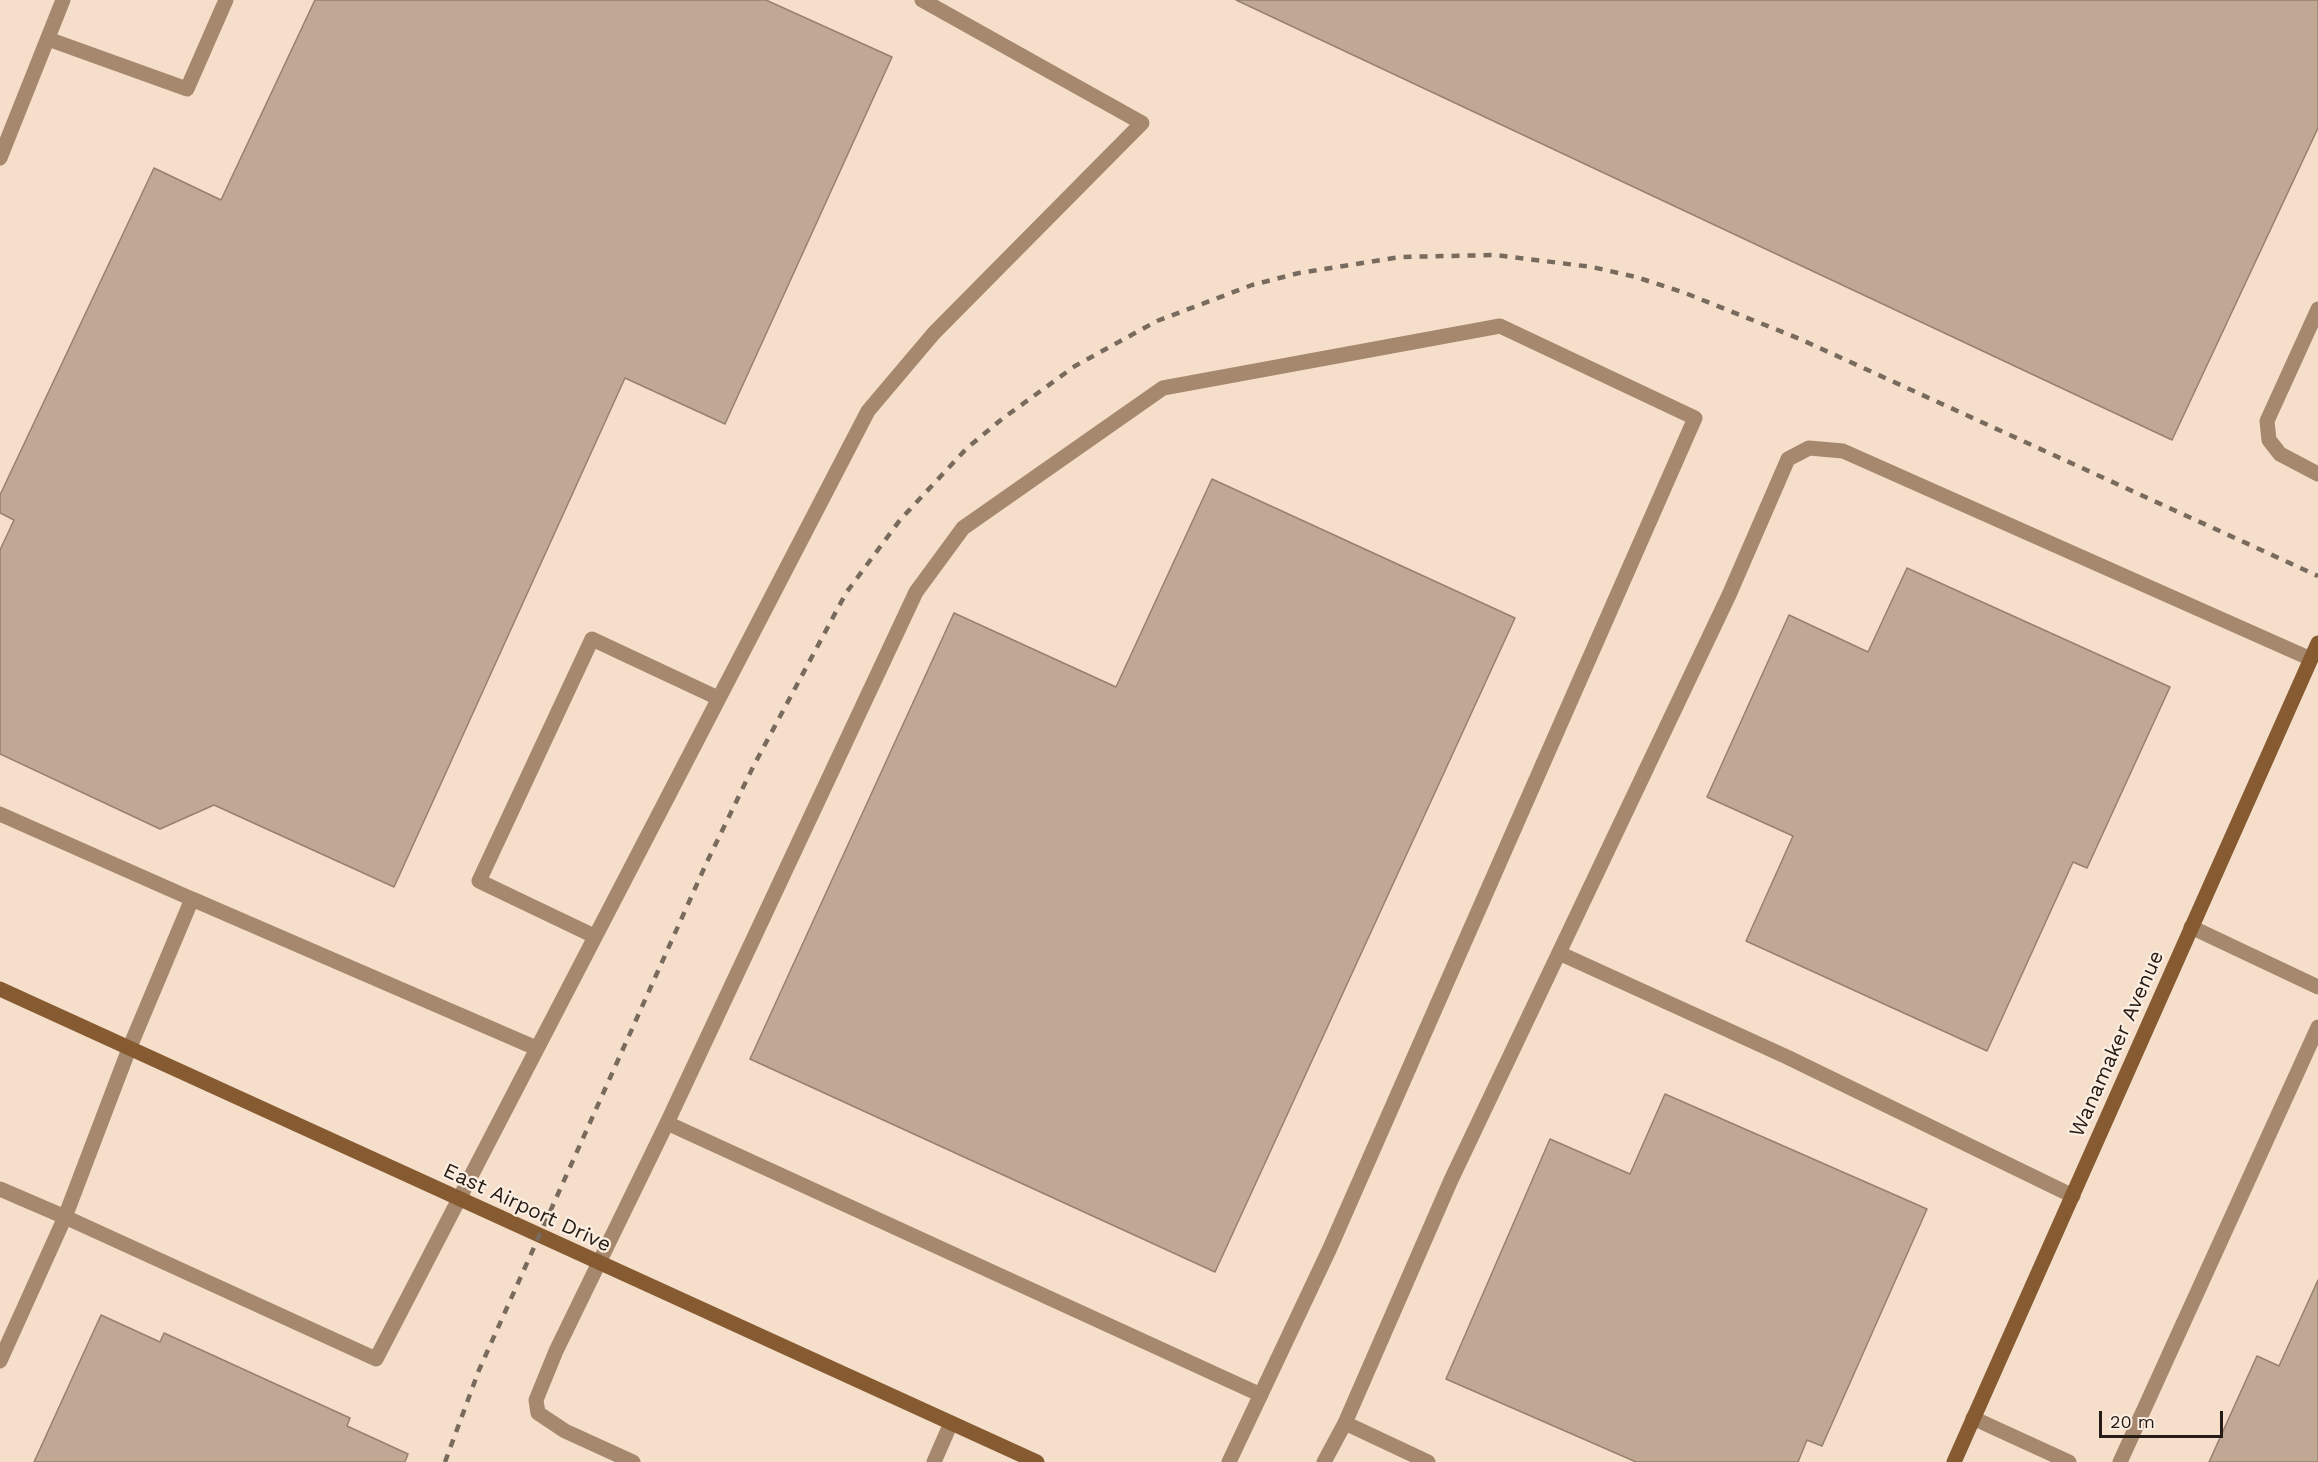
<!DOCTYPE html>
<html>
<head>
<meta charset="utf-8">
<style>
	body { margin:0 }
	#map { position:relative; width:2318px; height:1462px; overflow:hidden; background:#f6dfca; font-family:"Work Sans",sans-serif }
	canvas { display:block }
	.scale { position:absolute; left:2099px; top:1411px; width:124px; height:27px; box-sizing:border-box; border:3px solid #241c15; border-top:0; padding-left:8px; font-size:18px; line-height:21px; white-space:nowrap; color:#241c15; -webkit-text-stroke:4px #fceee1; paint-order:stroke }
</style>
</head>
<body>
<div id="map">
<canvas width="2318" height="1462"></canvas>
<div class="scale">20 m</div>
</div>
<script>
const c = document.querySelector('canvas').getContext('2d');
c.lineJoin = 'round';
function fill(path, color) { c.fillStyle = color; c.fill(path, 'evenodd'); }
const shape = rows => new Path2D(rows.map(r => 'M' + r).join(''));
function strokePath(path, color, width, dash) { c.strokeStyle = color; c.lineWidth = width; c.lineCap = dash ? 'butt' : 'round'; c.setLineDash(dash || []); c.stroke(path); }
function write(font, color, halo, rows, align = 'center') {
  c.font = font + ' "Work Sans",sans-serif'; c.lineWidth = 4.5; c.setLineDash([]); c.textBaseline = 'middle'; c.strokeStyle = halo; c.fillStyle = color; for (const [text, x, y, turn = 0] of rows) {
    c.save(); c.translate(x, y); c.rotate((+turn || 0) * Math.PI / 180); c.textAlign = isNaN(turn) ? turn : align; if (halo) c.strokeText(text, 0, 0); c.fillText(text, 0, 0); c.restore();
  }
}
const building = shape([
	[315,0,766,0,892,57,725,424,625,378,394,887,214,805,160,829,0,754,0,550,14,520,0,513,0,495,154,168,221,200,315,0],
	[1236,0,2318,0,2318,128,2172,440,1236,0],
	[1212,479,1515,618,1215,1272,750,1059,954,613,1116,687,1212,479],
	[1907,568,2170,687,2087,868,2073,862,1987,1051,1746,941,1793,836,1707,797,1789,615,1868,652,1907,568],
	[1665,1094,1927,1209,1822,1446,1807,1440,1798,1462,1636,1462,1446,1379,1550,1139,1630,1174,1665,1094],
	[2318,1280,2318,1462,2209,1462,2257,1356,2279,1366,2318,1280],
	[101,1315,160,1342,164,1333,350,1418,347,1426,408,1454,405,1462,34,1462,101,1315]
]);
fill(building, '#bfa995');
strokePath(building, '#96816e', 1.5);
strokePath(shape([
	[48,39,187,89,226,0],
	[2318,309,2267,421,2269,440,2280,454,2318,474],
	[0,814,192,899],
	[2191,927,2318,987],
	[594,936,479,881,592,639,718,698],
	[1559,953,1787,1057,2073,1196],
	[536,1048,192,899,129,1049,65,1217,376,1359,868,411,934,333,1142,123,922,0],
	[667,1123,1261,1395],
	[0,1189,65,1217,0,1361],
	[1973,1418,2069,1462],
	[1345,1423,1428,1462],
	[633,1462,565,1431,538,1413,536,1400,556,1351,667,1123,916,592,963,528,1163,388,1500,326,1695,418,1330,1248,1229,1462],
	[934,1462,951,1423],
	[1324,1462,1345,1423,1451,1180,1729,595,1788,459,1809,448,1843,451,2311,659],
	[2120,1462,2318,1027]
]), '#a5886d', 15);
strokePath(shape([
	[0,158,63,0]
]), '#a5886d', 15);
strokePath(shape([
	[0,989,1037,1462],
	[1954,1462,2318,643]
]), '#865b32', 15);
strokePath(shape([
	[445,1462,479,1370,706,864,753,767,846,593,900,520,967,448,1002,419,1075,366,1157,321,1252,285,1299,273,1400,257,1496,255,1592,267,1636,277,1685,293,1800,339,2318,576]
]), '#786a5d', 4.5, [8, 8]);
write('21px', '#241c15', '#fceee1', [
	["Wanamaker Avenue",2117,1044,-66],
	["East Airport Drive",527,1208,25]
]);
</script>
</body>
</html>
